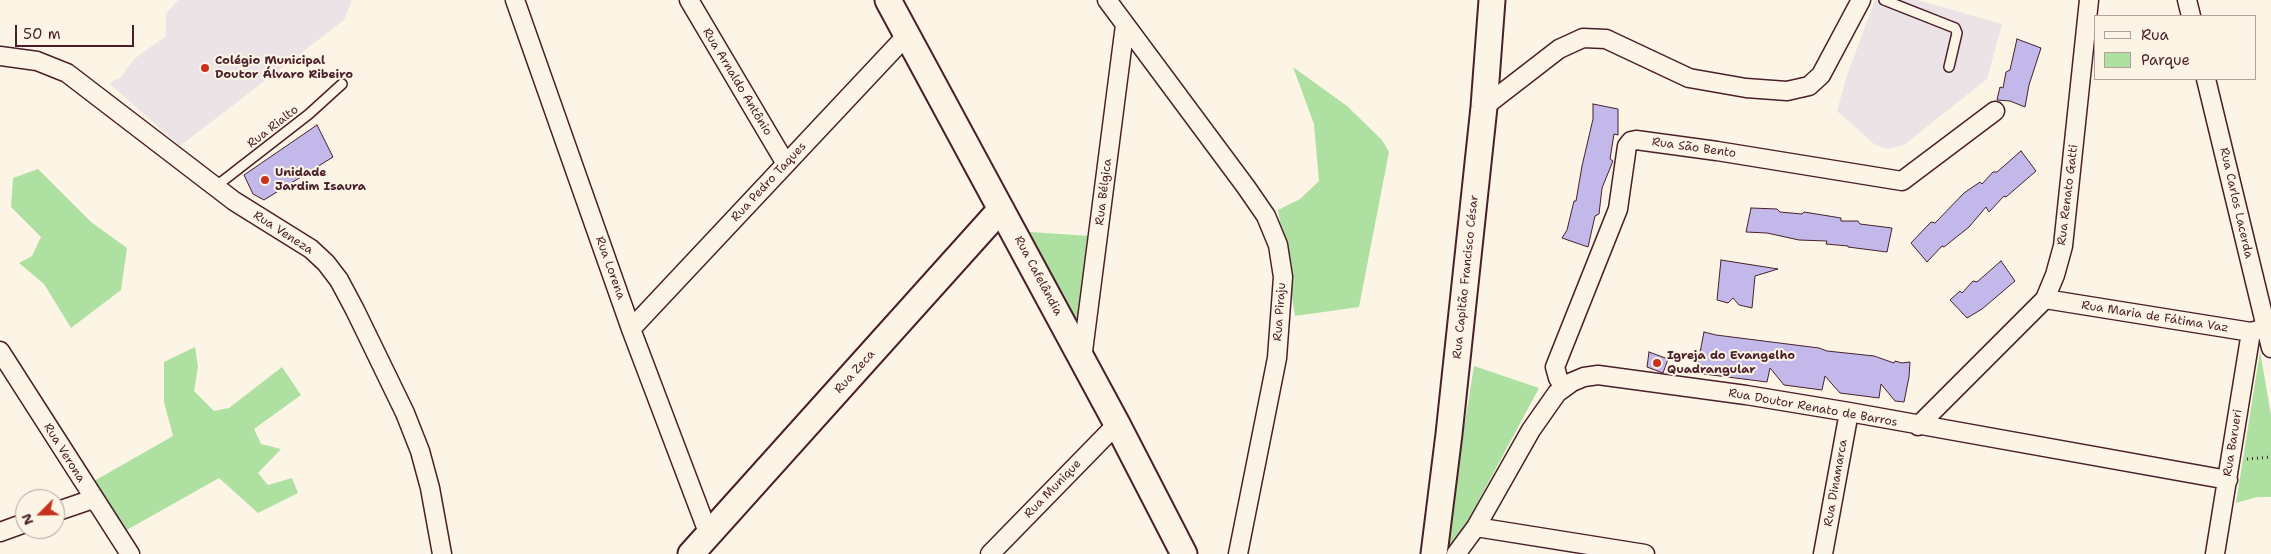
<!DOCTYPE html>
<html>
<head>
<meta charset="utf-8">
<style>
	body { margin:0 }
	#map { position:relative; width:2271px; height:554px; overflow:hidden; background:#fcf5e5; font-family:"Shantell Sans",sans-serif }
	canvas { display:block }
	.legend { position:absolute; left:2094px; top:15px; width:162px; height:65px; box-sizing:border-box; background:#fcf5e5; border:1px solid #b59f9b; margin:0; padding:6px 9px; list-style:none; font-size:15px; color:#4a1f2b }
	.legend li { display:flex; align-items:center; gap:10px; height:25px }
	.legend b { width:25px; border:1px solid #b59f9b }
	.north { position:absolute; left:15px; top:489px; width:50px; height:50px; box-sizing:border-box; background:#fcf5e5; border:1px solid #b59f9b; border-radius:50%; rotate:247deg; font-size:14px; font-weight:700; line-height:20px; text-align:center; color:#4a1f2b }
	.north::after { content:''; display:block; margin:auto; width:18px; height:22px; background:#c8321e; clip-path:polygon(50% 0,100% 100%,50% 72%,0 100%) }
	.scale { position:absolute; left:15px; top:25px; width:119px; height:22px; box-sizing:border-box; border:2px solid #4a1f2b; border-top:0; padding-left:6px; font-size:15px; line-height:18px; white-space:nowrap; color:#4a1f2b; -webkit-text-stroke:4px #fcf5e5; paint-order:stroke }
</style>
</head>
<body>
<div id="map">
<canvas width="2271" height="554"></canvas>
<ul class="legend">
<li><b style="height:6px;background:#fcf5e5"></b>Rua</li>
<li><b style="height:14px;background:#aee0a1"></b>Parque</li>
</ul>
<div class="north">N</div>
<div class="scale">50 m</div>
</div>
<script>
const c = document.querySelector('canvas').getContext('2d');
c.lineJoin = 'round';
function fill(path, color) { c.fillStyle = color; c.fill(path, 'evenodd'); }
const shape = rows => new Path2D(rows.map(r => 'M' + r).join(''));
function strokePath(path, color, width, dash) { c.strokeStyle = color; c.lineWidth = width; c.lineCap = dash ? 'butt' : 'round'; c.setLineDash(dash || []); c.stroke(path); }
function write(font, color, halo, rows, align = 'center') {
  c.font = font + ' "Shantell Sans",sans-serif'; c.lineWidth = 4; c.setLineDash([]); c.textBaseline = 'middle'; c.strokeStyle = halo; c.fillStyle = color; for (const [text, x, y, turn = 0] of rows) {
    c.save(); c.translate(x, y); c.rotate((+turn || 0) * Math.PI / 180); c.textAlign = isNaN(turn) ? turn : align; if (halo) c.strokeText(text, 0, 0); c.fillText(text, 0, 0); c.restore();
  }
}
fill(shape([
	[178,0,352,0,344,20,180,146,109,83,121,77,134,59,166,36,166,14],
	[1875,0,1917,0,2002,24,1987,79,1904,145,1887,149,1874,144,1837,111,1846,78]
]), '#ebe3e6');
fill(shape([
	[1293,67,1347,106,1382,140,1389,152,1359,307,1295,316,1278,210,1300,199,1319,181,1314,124],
	[38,169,91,222,127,248,121,290,71,328,44,284,19,263,32,256,41,237,11,207,13,178],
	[1016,231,1090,236,1081,350],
	[195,347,198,367,194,391,214,411,229,408,282,367,301,395,254,429,261,444,281,449,258,473,268,485,292,478,298,493,258,513,219,478,125,531,94,481,173,436,164,402,164,362],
	[2260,351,2271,415,2271,497,2257,497,2236,503],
	[1474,366,1539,388,1450,554,1444,554]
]), '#aee0a1');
const building = shape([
	[2017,39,2041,48,2029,85,2025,107,2010,101,1997,100,2000,87,2003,88,2006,72,2010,70,2017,39],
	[1593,104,1618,109,1618,135,1614,134,1610,159,1613,161,1602,188,1599,214,1595,216,1588,247,1562,238,1567,230,1574,201,1576,201,1582,166,1593,119,1593,104],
	[317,125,333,157,264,200,253,194,244,175,317,125],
	[2021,151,2036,171,2006,197,2004,196,1989,212,1986,207,1969,227,1944,247,1942,246,1927,262,1911,243,1931,222,1935,223,1964,193,1980,182,1982,184,1993,172,1997,172,2021,151],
	[1751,208,1777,209,1780,212,1802,214,1804,212,1841,218,1841,221,1858,221,1860,224,1892,228,1887,252,1848,247,1848,246,1826,244,1827,241,1799,240,1767,233,1746,232,1751,208],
	[1721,260,1778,269,1755,276,1752,308,1739,305,1733,298,1728,303,1717,300,1721,260],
	[2001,261,2015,281,1982,309,1967,318,1950,300,1960,291,1962,293,1973,281,1977,282,2001,261],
	[1704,332,1716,335,1819,348,1827,351,1874,356,1894,363,1895,361,1902,363,1910,362,1909,377,1904,402,1895,401,1881,384,1879,398,1840,393,1825,376,1822,390,1784,385,1770,368,1767,382,1696,373,1704,332],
	[1649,352,1668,359,1663,373,1647,367,1649,352]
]);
fill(building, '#c2b8ea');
strokePath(building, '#4a1f2b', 1);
const lane = shape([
	[1884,0,1955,28,1957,33,1949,67],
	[215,187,309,114,342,84]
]);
const street = shape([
	[515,0,631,329,709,535],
	[689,0,786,164],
	[1107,0,1246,187,1266,216,1278,245,1283,277,1277,358,1238,554],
	[2187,0,2191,16],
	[0,56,37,61,67,73,234,201,311,249,326,263,339,280,355,310,405,413,420,451,430,488,442,554],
	[2206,79,2271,348],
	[1484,107,1559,49,1583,38,1606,39,1689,78,1746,88,1787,91,1809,86,1821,75,1861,0],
	[2045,299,2251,332,2261,329],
	[631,329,907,35],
	[0,351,130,554],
	[1082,359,1125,25],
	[1564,387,1558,378,1555,367,1618,209,1627,146,1631,141,1636,140,1717,151,1902,181,1995,111],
	[1918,426,2045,299,2055,275,2063,246,2089,0],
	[55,512,93,499],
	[1476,527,1645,554],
	[0,532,25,523],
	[990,554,1117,424],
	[1456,554,1476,527,1531,430,1557,393,1572,382,1584,377,1598,375,1746,395,1849,412,2228,480],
	[1823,554,1849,412],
	[2215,554,2251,332]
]);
const secondary = shape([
	[888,0,1117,424,1184,554],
	[691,554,1001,209],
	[1434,554,1449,434,1484,107,1492,0]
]);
strokePath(lane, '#4a1f2b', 12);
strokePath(street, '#4a1f2b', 21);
strokePath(secondary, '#4a1f2b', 29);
strokePath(shape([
	[2247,459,2271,457]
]), '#4a1f2b', 3, [1, 4]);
strokePath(lane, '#fcf5e5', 9);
strokePath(street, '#fcf5e5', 18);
strokePath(secondary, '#fcf5e5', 25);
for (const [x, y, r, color] of [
	[205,68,5,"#c8321e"],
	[265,180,5,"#c8321e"],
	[1657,363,5,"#c8321e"]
]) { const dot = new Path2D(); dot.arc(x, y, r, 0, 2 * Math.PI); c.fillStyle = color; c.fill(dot); strokePath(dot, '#fcf5e5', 2); }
write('bold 12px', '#4a1f2b', '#fcf5e5', [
	["Colégio Municipal",215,61],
	["Doutor Álvaro Ribeiro",215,75],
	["Unidade",275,173],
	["Jardim Isaura",275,187],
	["Igreja do Evangelho",1667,356],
	["Quadrangular",1667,370]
], 'left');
write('12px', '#4a1f2b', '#fcf5e5', [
	["Rua Arnaldo Antônio",737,82,59],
	["Rua Rialto",273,127,-38],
	["Rua São Bento",1694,148,8],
	["Rua Pedro Taques",769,182,-47],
	["Rua Bélgica",1104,192,-83],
	["Rua Renato Gatti",2068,195,-83],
	["Rua Carlos Lacerda",2236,203,77],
	["Rua Veneza",283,233,33],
	["Rua Lorena",610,268,70],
	["Rua Cafelândia",1038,276,62],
	["Rua Capitão Francisco César",1466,277,-84],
	["Rua Piraju",1280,312,-86],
	["Rua Maria de Fátima Vaz",2155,317,9],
	["Rua Zeca",855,372,-48],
	["Rua Doutor Renato de Barros",1813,408,10],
	["Rua Barueri",2233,443,-81],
	["Rua Verona",64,453,58],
	["Rua Dinamarca",1836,483,-80],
	["Rua Munique",1053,489,-46]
]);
</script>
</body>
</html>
